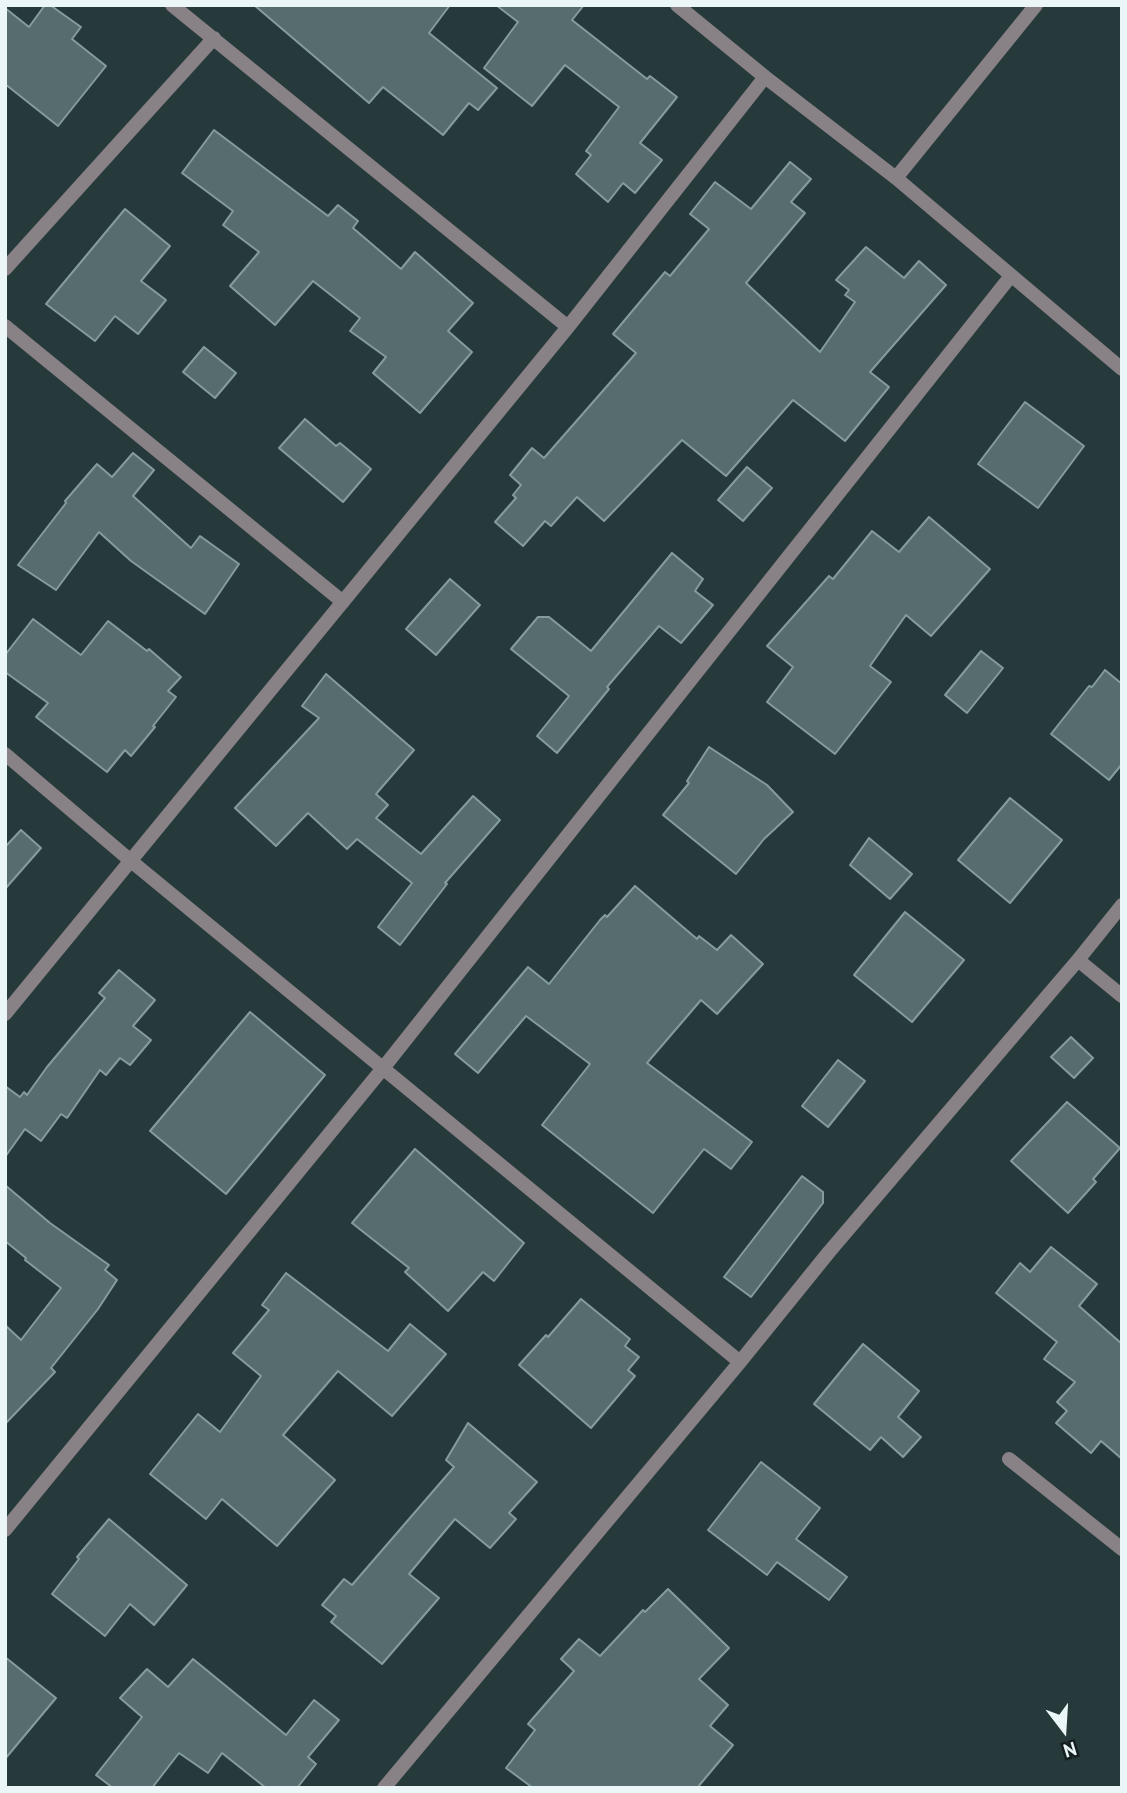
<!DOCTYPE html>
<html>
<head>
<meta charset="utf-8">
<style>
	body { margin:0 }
	#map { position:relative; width:1127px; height:1793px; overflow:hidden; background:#26393b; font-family:"PT Sans",sans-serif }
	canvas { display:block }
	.frame { position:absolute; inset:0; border:7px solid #eaf6f7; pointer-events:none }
	.north { position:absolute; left:1029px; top:1695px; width:70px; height:70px; -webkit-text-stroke:5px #161f1f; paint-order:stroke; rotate:163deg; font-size:19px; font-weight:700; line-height:28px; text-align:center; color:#eaf6f7 }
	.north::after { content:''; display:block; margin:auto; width:24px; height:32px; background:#eaf6f7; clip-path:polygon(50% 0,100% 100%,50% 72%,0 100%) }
</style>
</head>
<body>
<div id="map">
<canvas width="1127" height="1793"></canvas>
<div class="frame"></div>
<div class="north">N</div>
</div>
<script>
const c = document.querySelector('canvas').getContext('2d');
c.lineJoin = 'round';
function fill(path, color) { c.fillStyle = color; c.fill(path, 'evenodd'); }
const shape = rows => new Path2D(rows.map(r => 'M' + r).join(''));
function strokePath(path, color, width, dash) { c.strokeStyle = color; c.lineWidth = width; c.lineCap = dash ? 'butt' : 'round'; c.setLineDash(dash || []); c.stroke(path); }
const building = shape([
	[45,5,50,5,81,27,72,39,106,66,58,126,5,84,5,8,29,27,45,5],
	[254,5,450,5,429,33,497,88,478,110,469,103,443,135,383,87,369,103,254,5],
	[496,5,584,5,572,20,647,79,650,76,677,97,640,143,662,160,635,193,623,183,608,202,576,174,591,155,586,151,619,107,565,65,532,106,484,68,518,22,496,5],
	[214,130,328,216,338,205,358,221,353,228,401,269,415,252,473,303,448,331,472,352,420,413,373,373,386,357,350,331,360,318,313,281,275,325,230,286,259,252,223,225,233,211,182,173,214,130],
	[790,162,811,179,791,202,805,213,746,283,820,352,855,302,845,295,849,290,836,280,866,247,904,278,919,261,946,285,870,372,889,387,845,441,793,400,726,476,682,440,604,521,577,497,551,526,545,521,523,546,495,522,516,498,513,495,521,485,510,475,532,448,544,458,636,353,613,334,665,272,670,276,709,229,690,214,715,182,751,209,790,162],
	[125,209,170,246,141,281,166,300,138,334,115,316,95,341,46,304,125,209],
	[204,347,236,373,215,398,183,372,204,347],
	[1025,402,1084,446,1038,508,978,464,1025,402],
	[305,419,336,446,340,443,371,469,343,502,279,448,305,419],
	[133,453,154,470,133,496,191,548,200,536,239,564,205,614,131,561,99,532,56,590,18,565,66,503,65,501,97,464,112,477,133,453],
	[747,467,772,488,743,521,718,500,747,467],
	[929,517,990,569,931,636,906,615,870,666,891,682,835,754,767,702,793,667,767,646,829,576,833,579,872,531,899,552,929,517],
	[672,553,703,579,695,591,713,605,681,643,659,626,607,687,609,689,557,753,537,736,569,696,511,649,538,617,549,617,591,651,672,553],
	[450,579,480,605,436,655,406,629,450,579],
	[33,619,81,655,108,621,147,651,149,649,181,677,168,691,176,697,153,726,155,727,131,756,125,750,107,772,36,717,48,703,5,672,5,655,33,619],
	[981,651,1003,668,967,713,945,695,981,651],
	[1105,670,1122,684,1122,764,1109,780,1051,734,1089,686,1092,687,1105,670],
	[326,674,414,750,376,794,388,805,376,818,421,854,473,796,500,820,445,883,447,884,400,945,378,927,412,883,357,839,347,849,308,813,276,846,235,808,319,718,302,706,326,674],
	[709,747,767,785,793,812,764,839,736,874,663,815,689,783,687,781,709,747],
	[1010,798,1062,840,1010,903,958,860,1010,798],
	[21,830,41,848,5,889,5,847,21,830],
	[869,838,912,874,890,899,850,865,869,838],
	[635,886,697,939,699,936,717,950,731,935,763,964,717,1014,701,1000,647,1063,752,1142,731,1169,704,1149,653,1213,542,1125,590,1064,526,1016,478,1073,455,1054,528,967,549,984,600,920,605,915,607,917,635,886],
	[905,912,964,960,912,1022,854,975,905,912],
	[119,970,155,1000,133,1026,151,1040,130,1065,120,1058,106,1075,100,1070,67,1118,61,1114,41,1141,25,1129,5,1157,5,1086,20,1097,24,1092,27,1095,47,1067,105,998,99,993,119,970],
	[250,1012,325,1075,226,1194,150,1131,250,1012],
	[1071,1037,1093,1058,1074,1078,1051,1057,1071,1037],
	[838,1060,865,1081,828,1127,802,1106,838,1060],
	[1067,1102,1120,1148,1093,1179,1096,1182,1068,1213,1011,1161,1067,1102],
	[415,1149,524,1243,494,1281,483,1272,448,1311,405,1272,409,1268,352,1223,415,1149],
	[802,1176,823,1192,823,1203,751,1297,724,1277,802,1176],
	[5,1185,50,1223,109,1265,105,1270,117,1280,98,1309,51,1368,55,1372,5,1424,5,1325,21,1340,61,1288,25,1260,26,1258,5,1241,5,1185],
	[1051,1247,1097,1284,1079,1306,1122,1344,1122,1459,1101,1441,1091,1453,1056,1423,1067,1411,1057,1402,1075,1382,1044,1359,1057,1342,996,1293,1020,1263,1030,1272,1051,1247],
	[286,1273,388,1351,410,1324,446,1354,392,1416,338,1371,283,1435,335,1480,277,1546,222,1499,206,1519,150,1474,198,1414,220,1432,261,1376,233,1353,269,1310,262,1305,286,1273],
	[581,1299,630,1339,625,1346,639,1357,628,1370,635,1376,591,1428,519,1365,546,1335,548,1337,581,1299],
	[863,1344,919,1391,898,1417,921,1437,903,1457,881,1437,870,1450,814,1404,863,1344],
	[468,1423,537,1482,509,1513,516,1519,490,1548,455,1519,409,1574,439,1598,382,1664,331,1622,336,1616,322,1605,344,1579,352,1585,454,1467,446,1460,468,1423],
	[761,1462,820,1508,796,1539,847,1577,829,1600,777,1562,767,1575,708,1530,761,1462],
	[109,1519,187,1585,154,1625,130,1604,105,1636,52,1594,79,1559,77,1557,109,1519],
	[668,1589,729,1648,699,1679,728,1705,710,1726,733,1745,697,1788,533,1788,506,1768,535,1730,528,1724,574,1671,561,1659,579,1639,600,1656,643,1610,645,1612,668,1589],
	[5,1657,56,1698,5,1759,5,1657],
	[193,1659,286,1735,314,1700,339,1720,308,1757,316,1764,297,1788,266,1788,222,1753,208,1773,179,1753,152,1788,113,1788,96,1775,142,1717,120,1698,147,1669,168,1687,193,1659]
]);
fill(building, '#576c6e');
strokePath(building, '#859c9e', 2);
strokePath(shape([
	[172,5,568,327],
	[677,5,765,77,896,178,1122,369],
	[896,178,1036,5],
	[5,269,214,38],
	[5,326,343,602],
	[5,754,131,861,740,1362],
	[1078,960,1122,996],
	[5,1014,568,327,765,77],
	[1009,1459,1122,1549],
	[5,1530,384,1067,1010,277],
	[384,1788,740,1362,829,1252,1078,960,1122,905]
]), '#888186', 14);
</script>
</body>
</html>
